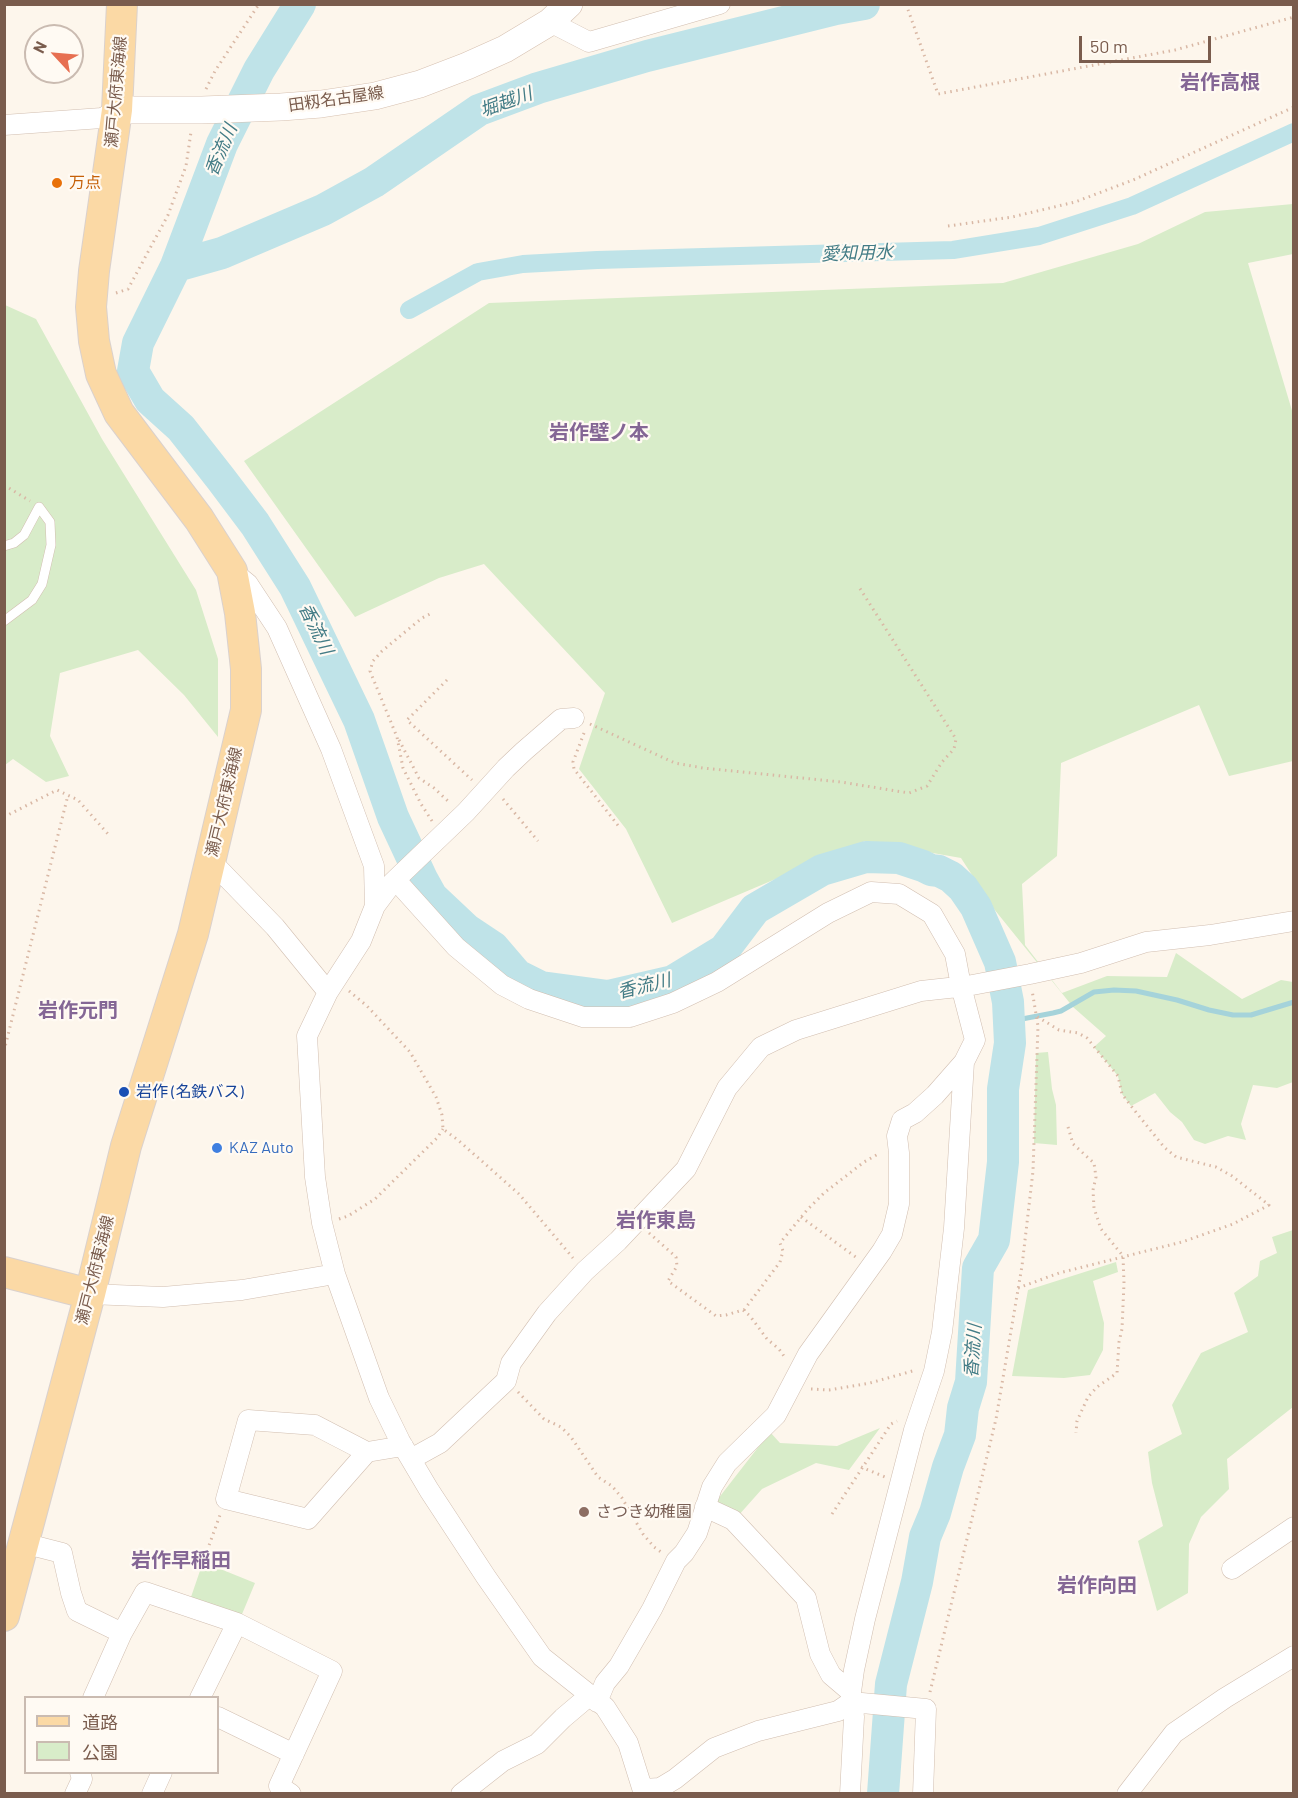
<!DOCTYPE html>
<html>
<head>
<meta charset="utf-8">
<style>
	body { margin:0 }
	#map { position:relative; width:1298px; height:1798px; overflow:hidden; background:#fdf6ec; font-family:Barlow,"Noto Sans JP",sans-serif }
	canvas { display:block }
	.frame { position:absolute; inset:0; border:6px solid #7a5c4d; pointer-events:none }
	.legend { position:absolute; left:24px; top:1696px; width:195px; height:78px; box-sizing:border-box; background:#fffaf3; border:2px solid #cabbb1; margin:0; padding:8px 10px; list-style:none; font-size:18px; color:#7a5c4d }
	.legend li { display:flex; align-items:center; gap:12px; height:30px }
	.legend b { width:30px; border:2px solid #cabbb1 }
	.north { position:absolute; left:24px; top:24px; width:60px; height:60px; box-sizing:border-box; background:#fffaf3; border:2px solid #cabbb1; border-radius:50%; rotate:296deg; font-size:16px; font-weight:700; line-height:24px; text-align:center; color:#7a5c4d }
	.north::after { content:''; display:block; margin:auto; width:21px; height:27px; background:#e76f51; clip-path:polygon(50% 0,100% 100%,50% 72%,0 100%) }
	.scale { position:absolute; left:1079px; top:36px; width:132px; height:27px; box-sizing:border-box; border:3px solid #7a5c4d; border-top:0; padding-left:8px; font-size:18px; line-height:21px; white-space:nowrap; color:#7a5c4d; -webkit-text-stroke:4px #fffaf3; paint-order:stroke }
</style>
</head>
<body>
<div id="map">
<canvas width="1298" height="1798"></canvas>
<div class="frame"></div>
<ul class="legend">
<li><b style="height:8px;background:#fbd9a5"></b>道路</li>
<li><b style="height:16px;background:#d8ecc9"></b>公園</li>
</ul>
<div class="north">N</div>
<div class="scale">50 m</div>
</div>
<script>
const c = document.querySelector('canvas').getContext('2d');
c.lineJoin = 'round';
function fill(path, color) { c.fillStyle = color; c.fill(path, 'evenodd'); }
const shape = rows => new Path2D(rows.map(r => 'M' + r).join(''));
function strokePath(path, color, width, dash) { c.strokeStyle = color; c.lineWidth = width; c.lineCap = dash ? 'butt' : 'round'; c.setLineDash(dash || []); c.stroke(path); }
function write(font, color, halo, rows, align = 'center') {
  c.font = font + ' Barlow,"Noto Sans JP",sans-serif'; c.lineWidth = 4.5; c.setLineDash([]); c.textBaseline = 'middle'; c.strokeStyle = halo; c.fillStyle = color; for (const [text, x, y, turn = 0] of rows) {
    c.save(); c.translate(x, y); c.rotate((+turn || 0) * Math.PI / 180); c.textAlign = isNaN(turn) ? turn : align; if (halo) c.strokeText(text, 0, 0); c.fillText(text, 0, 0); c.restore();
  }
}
fill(shape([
	[1293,204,1293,254,1248,263,1293,414,1293,761,1229,776,1199,705,1061,763,1057,856,1022,884,1025,945,1062,993,1107,976,1167,977,1176,953,1242,999,1281,980,1293,982,1293,1082,1277,1088,1253,1085,1241,1124,1246,1140,1228,1136,1205,1144,1194,1140,1182,1122,1170,1112,1155,1093,1131,1106,1122,1094,1118,1076,1094,1047,1106,1036,1073,1007,994,909,961,858,865,841,672,923,626,829,579,769,605,693,484,564,439,578,355,617,244,461,489,303,1003,283,1138,244,1205,212],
	[5,305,36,319,102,439,196,590,218,659,218,737,184,695,138,650,60,673,50,736,69,776,46,782,13,759,5,765],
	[1048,1052,1052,1089,1056,1105,1057,1145,1034,1143,1036,1053],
	[1293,1230,1293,1407,1227,1459,1229,1489,1201,1517,1189,1544,1188,1593,1157,1611,1138,1541,1163,1526,1152,1483,1148,1452,1182,1434,1172,1405,1201,1353,1248,1332,1234,1293,1258,1276,1260,1261,1277,1253,1272,1237],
	[1116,1262,1118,1272,1093,1281,1104,1323,1103,1350,1090,1375,1064,1378,1012,1376,1028,1290],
	[880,1428,849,1470,816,1463,762,1489,738,1516,714,1504,770,1432,780,1443,837,1446],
	[203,1562,255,1583,240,1619,191,1597]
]), '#d8ecc9');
strokePath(shape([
	[1009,1020,1022,1019,1053,1013,1061,1011,1094,992,1114,990,1136,991,1177,1000,1209,1010,1233,1015,1251,1015,1294,1002]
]), '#a5d3da', 5);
strokePath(shape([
	[409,310,478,272,523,264,597,260,953,250,1039,236,1132,206,1294,132]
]), '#bfe3e8', 18);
strokePath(shape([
	[300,4,259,70,222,144,176,266,138,343,133,371,150,400,181,428,221,479,255,524,295,587,359,720,393,817,422,879,432,897,466,929,493,947,517,975,541,987,608,996,673,981,724,950,755,909,822,870,866,857,899,858,923,866,931,870,939,871,951,877,963,888,976,907,1000,962,1008,1002,1010,1043,1003,1089,1003,1162,994,1240,978,1268,971,1382,963,1408,960,1435,948,1467,935,1513,925,1537,917,1582,891,1684,883,1794],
	[176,266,222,253,323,210,374,182,479,110,538,88,647,56,836,9,864,4]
]), '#bfe3e8', 32);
const service = shape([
	[4,546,14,543,24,535,39,507,50,522,51,545,42,584,32,600,4,621]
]);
const minor = shape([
	[550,22,589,42,720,4],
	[4,125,102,118,117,110],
	[232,571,248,584,277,628,331,749,374,866,375,906],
	[574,718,561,719,524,751,506,768,466,812,393,882,375,906,361,941,328,992,307,1036,315,1177,322,1223,335,1274,379,1398,400,1441,429,1490,486,1577,542,1657,605,1707,628,1743,644,1794],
	[210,860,275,927,328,992],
	[393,882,402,887,456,947,502,985,529,999,583,1017,630,1017,673,1003,717,982,828,913,871,892,899,894,932,914,955,954,961,986,975,1040,964,1062,935,1095,915,1113,902,1120,897,1136,899,1153,899,1204,892,1234,882,1251,808,1354,776,1415,727,1463,712,1487,697,1533,684,1553,676,1561,652,1609,619,1666,605,1683,597,1702],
	[90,1294,163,1297,242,1290,335,1274],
	[367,1452,315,1425,248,1420,226,1499,308,1519,367,1452,403,1446],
	[411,1459,440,1443,506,1381,511,1363,547,1313,585,1271,618,1241,686,1169,727,1088,761,1047,796,1030,921,991,967,986,1030,974,1081,963,1146,942,1210,935,1294,921],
	[705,1507,733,1520,806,1598,820,1654,831,1675,851,1692],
	[23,1543,62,1553,71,1593,77,1611,122,1633],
	[1232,1569,1294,1527],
	[93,1698,122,1633,145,1592,237,1623,332,1671,279,1786,291,1794],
	[200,1698,237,1623],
	[218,1717,294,1754],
	[643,1789,660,1788,675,1779,714,1748,758,1731,838,1711,851,1702,926,1709,923,1794],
	[75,1794,82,1779,80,1772],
	[152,1794,162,1772],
	[461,1794,503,1761,537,1744,563,1718,589,1696],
	[850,1794,854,1717,851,1692,854,1670,865,1619,914,1430,934,1371,942,1332,954,1228,964,1062],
	[1127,1794,1174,1733,1225,1698,1294,1656]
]);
const secondary = shape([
	[117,110,202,110,281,107,321,104,375,96,420,84,467,66,505,49,550,22,569,4]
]);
const primary = shape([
	[4,1272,90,1294],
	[4,1616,90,1294,126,1146,193,934,246,710,246,669,240,613,232,571,199,519,119,413,101,374,94,341,91,307,94,271,117,110,122,4]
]);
strokePath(service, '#d1beb0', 10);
strokePath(minor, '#d1beb0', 21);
strokePath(secondary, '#d6c0b0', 28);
strokePath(primary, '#dad1cd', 32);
strokePath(shape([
	[906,4,938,94,1175,50,1294,17],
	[206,89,215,71,259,4],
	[948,226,1012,217,1075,202,1133,180,1294,107],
	[116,293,128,289,168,215,186,166,191,132],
	[4,485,30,501],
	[447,680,407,720,472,780],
	[590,724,675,763,703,768,841,782,909,793,927,786,942,762,954,749,956,739,859,587],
	[584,733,573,762,574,769,620,828],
	[399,740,419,778,434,788,450,803],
	[503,799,538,841],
	[4,817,57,790,78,800,108,834],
	[432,821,421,804,403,768,397,737,370,671,373,661,382,651,422,618,432,613],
	[349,991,367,1006,410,1052,436,1097,442,1115,443,1129,458,1140,519,1194,573,1258],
	[4,1051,68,795],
	[1068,1127,1073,1144,1094,1163,1096,1177,1093,1190,1094,1208,1101,1229,1123,1256,1124,1283,1122,1329,1119,1342,1117,1373,1097,1387,1088,1397,1077,1421,1076,1433],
	[801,1217,857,1258],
	[339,1219,348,1216,375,1199,437,1138,443,1129],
	[649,1233,676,1257,677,1266,668,1281,716,1316,726,1315,743,1310,750,1316,767,1339,779,1349,786,1359],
	[1018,1288,1059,1273,1182,1242,1233,1224,1269,1205,1232,1176,1216,1167,1176,1157,1164,1147,1131,1106,1122,1094,1118,1076,1087,1038,1078,1033,1059,1030,1036,1016],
	[744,1310,780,1262,783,1251,780,1243,807,1210,824,1193,864,1162,880,1153],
	[811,1389,829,1390,870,1383,916,1370],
	[518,1392,544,1419,561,1427,571,1437,598,1477,612,1486,622,1498,643,1534,654,1547,661,1552],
	[861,1467,885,1477],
	[832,1514,891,1424,897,1421],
	[203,1562,220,1515],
	[930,1692,996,1419,1022,1266,1033,1171,1038,1026,1032,990]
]), '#d9b8a5', 3, [1.5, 4.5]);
strokePath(service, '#fff', 9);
strokePath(minor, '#fff', 20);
strokePath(secondary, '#fff', 27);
strokePath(primary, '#fbd9a5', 30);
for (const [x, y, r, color] of [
	[57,183,6,"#e8710a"],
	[124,1092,6,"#1a4fb4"],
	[217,1148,6,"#3f7fe0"],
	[584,1512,6,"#8d6e63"]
]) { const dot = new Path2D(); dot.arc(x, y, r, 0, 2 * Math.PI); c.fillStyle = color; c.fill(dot); strokePath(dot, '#fffaf3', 2); }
write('16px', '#7a5c4d', '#fffaf3', [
	["瀬戸大府東海線",116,92,-85],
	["田籾名古屋線",336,99,-8],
	["瀬戸大府東海線",224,802,-77],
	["瀬戸大府東海線",95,1270,-76]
]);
write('16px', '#c56008', '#fffaf3', [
	["万点",69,183]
], 'left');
write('16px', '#164399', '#fffaf3', [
	["岩作 (名鉄バス)",136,1092]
], 'left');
write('16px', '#366cbe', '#fffaf3', [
	["KAZ Auto",229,1148]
], 'left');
write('16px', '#785e54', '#fffaf3', [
	["さつき幼稚園",596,1512]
], 'left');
write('italic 18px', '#437c86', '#fffaf3', [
	["堀越川",506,102,-20],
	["香流川",221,150,-67],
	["愛知用水",857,253,-2],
	["香流川",316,629,64],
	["香流川",644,986,-14],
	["香流川",973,1351,-86]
]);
write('bold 20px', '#846695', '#fffaf3', [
	["岩作高根",1220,82],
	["岩作壁ノ本",599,432],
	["岩作元門",78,1010],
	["岩作東島",656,1220],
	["岩作早稲田",181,1560],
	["岩作向田",1097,1585]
]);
</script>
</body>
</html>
